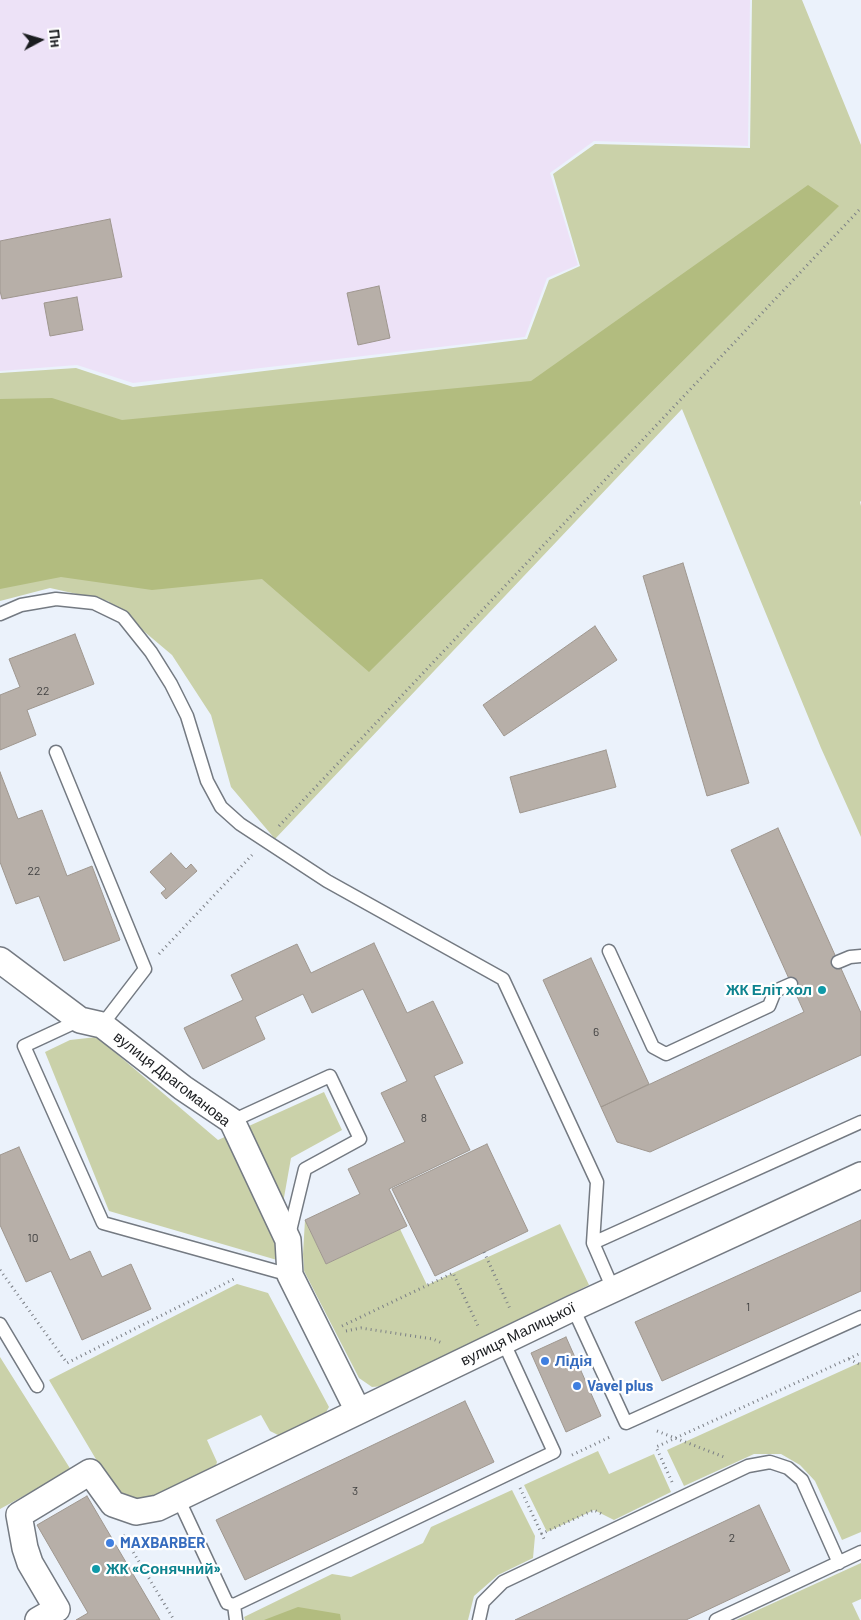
<!DOCTYPE html>
<html>
<head>
<meta charset="utf-8">
<style>
	body { margin:0 }
	#map { position:relative; width:861px; height:1620px; overflow:hidden; background:#ebf2fb; font-family:Barlow,sans-serif }
	canvas { display:block }
	.north { position:absolute; left:15px; top:15px; width:50px; height:50px; -webkit-text-stroke:4px #fff; paint-order:stroke; rotate:84deg; font-size:14px; font-weight:700; line-height:20px; text-align:center; color:#1a1c1f }
	.north::after { content:''; display:block; margin:auto; width:18px; height:22px; background:#1a1c1f; clip-path:polygon(50% 0,100% 100%,50% 72%,0 100%) }
</style>
</head>
<body>
<div id="map">
<canvas width="861" height="1620"></canvas>
<div class="north">Пн</div>
</div>
<script>
const c = document.querySelector('canvas').getContext('2d');
c.lineJoin = 'round';
function fill(path, color) { c.fillStyle = color; c.fill(path, 'evenodd'); }
const shape = rows => new Path2D(rows.map(r => 'M' + r).join(''));
function strokePath(path, color, width, dash) { c.strokeStyle = color; c.lineWidth = width; c.lineCap = dash ? 'butt' : 'round'; c.setLineDash(dash || []); c.stroke(path); }
function write(font, color, halo, rows, align = 'center') {
  c.font = font + ' Barlow,sans-serif'; c.lineWidth = 4.5; c.setLineDash([]); c.textBaseline = 'middle'; c.strokeStyle = halo; c.fillStyle = color; for (const [text, x, y, turn = 0] of rows) {
    c.save(); c.translate(x, y); c.rotate((+turn || 0) * Math.PI / 180); c.textAlign = isNaN(turn) ? turn : align; if (halo) c.strokeText(text, 0, 0); c.fillText(text, 0, 0); c.restore();
  }
}
fill(shape([
	[0,0,750,0,748,146,594,141,550,173,578,265,547,278,525,337,133,383,77,365,0,371]
]), '#ede2f7');
fill(shape([
	[752,0,802,0,861,145,861,501,860,502,861,506,861,837,821,748,682,409,275,839,231,787,211,715,172,655,108,601,50,588,0,601,0,373,76,368,133,387,527,339,549,280,580,266,553,174,595,144,750,148],
	[97,1037,218,1140,324,1092,342,1130,291,1158,277,1237,277,1260,109,1211,45,1052,70,1040],
	[305,1220,326,1264,400,1229,427,1285,560,1224,589,1285,384,1386,372,1387,359,1378,304,1271,303,1254],
	[237,1284,268,1293,329,1407,322,1419,282,1437,270,1431,261,1415,207,1440,217,1462,213,1474,139,1503,116,1493,49,1380],
	[0,1357,71,1470,0,1509],
	[861,1362,861,1532,842,1540,815,1481,800,1465,781,1454,754,1454,684,1486,667,1450],
	[598,1451,609,1474,654,1454,671,1492,614,1520,594,1510,547,1532,524,1485],
	[512,1490,535,1536,533,1558,498,1575,474,1596,468,1620,245,1620,244,1617,332,1574,351,1577,423,1543,431,1527],
	[861,1563,861,1599,852,1603,860,1620,736,1620]
]), '#cad1a9');
fill(shape([
	[808,185,839,206,369,672,262,579,152,590,61,577,0,589,0,399,52,398,122,420,531,381],
	[298,1607,340,1614,341,1620,264,1620]
]), '#b2bc7f');
const building = shape([
	[110,219,122,277,2,299,0,291,0,241,110,219],
	[379,286,390,338,358,345,347,293,379,286],
	[77,297,83,330,50,336,44,303,77,297],
	[683,563,749,783,707,796,643,576,683,563],
	[595,626,617,660,504,736,483,705,595,626],
	[75,634,94,684,27,710,36,735,0,750,0,695,20,687,9,659,75,634],
	[606,750,616,787,520,813,510,777,606,750],
	[0,772,18,819,42,810,67,876,92,866,120,940,64,961,39,896,16,904,0,862,0,772],
	[778,828,861,1013,861,1055,650,1152,617,1142,601,1107,804,1012,731,850,778,828],
	[171,853,186,869,191,864,197,871,166,899,161,893,166,889,150,872,171,853],
	[374,943,407,1013,433,1001,463,1063,434,1076,470,1150,389,1189,407,1226,326,1264,305,1220,360,1194,348,1169,405,1142,381,1093,407,1081,363,989,312,1013,303,994,255,1017,265,1039,203,1069,184,1028,243,1000,231,975,297,944,311,973,374,943],
	[591,958,649,1084,601,1107,543,980,591,958],
	[487,1144,528,1231,435,1276,392,1189,487,1144],
	[19,1147,70,1260,90,1251,102,1277,131,1264,151,1309,82,1340,51,1271,26,1282,0,1225,0,1155,19,1147],
	[861,1220,861,1291,662,1381,635,1322,861,1220],
	[566,1337,601,1416,566,1432,531,1353,566,1337],
	[465,1401,494,1462,245,1580,216,1520,465,1401],
	[87,1496,160,1620,76,1620,88,1613,37,1525,87,1496],
	[759,1505,790,1571,686,1620,515,1620,759,1505]
]);
fill(building, '#b7afa8');
strokePath(building, '#9f978f', 1);
const lane = shape([
	[0,614,21,605,56,599,94,603,123,617,151,652,171,684,187,716,207,781,221,807,240,824,327,881,503,979,597,1182,593,1243,613,1289],
	[56,752,145,969,102,1025],
	[609,951,653,1047,666,1054,769,1006,775,991,791,984],
	[838,962,850,957,861,956],
	[80,1020,24,1046,103,1223,290,1275],
	[232,1121,330,1076,360,1139,305,1169,289,1235],
	[593,1243,861,1122],
	[573,1308,626,1423,861,1317],
	[0,1324,37,1386],
	[178,1498,227,1603,234,1605,554,1452,503,1341],
	[234,1605,236,1620],
	[479,1620,483,1602,503,1582,748,1466,770,1462,788,1468,802,1480,839,1563],
	[716,1620,861,1552]
]);
const street = shape([
	[0,960,80,1020,102,1025,183,1088,232,1121,288,1240,290,1275,358,1411],
	[38,1620,57,1609,30,1563,25,1548,19,1515,90,1472,113,1504,136,1512,158,1508,573,1308,861,1175]
]);
strokePath(lane, '#747a82', 15);
strokePath(street, '#747a82', 28);
strokePath(shape([
	[279,826,861,208],
	[159,954,252,855],
	[484,1252,511,1311],
	[0,1270,67,1363,234,1279],
	[342,1326,453,1273,478,1326],
	[346,1331,361,1328,433,1339,442,1343],
	[849,1359,861,1365],
	[657,1431,724,1457],
	[572,1455,612,1436],
	[672,1482,656,1447,861,1353],
	[520,1488,545,1541],
	[541,1534,594,1510,602,1514],
	[123,1535,174,1620]
]), '#7b7f85', 3, [1, 4]);
strokePath(lane, '#fff', 12);
strokePath(street, '#fff', 25);
for (const [x, y, r, color] of [
	[822,990,5,"#0f9aa8"],
	[545,1361,5,"#3f7fe0"],
	[577,1386,5,"#3f7fe0"],
	[110,1543,5,"#3f7fe0"],
	[96,1569,5,"#0f9aa8"]
]) { const dot = new Path2D(); dot.arc(x, y, r, 0, 2 * Math.PI); c.fillStyle = color; c.fill(dot); strokePath(dot, '#fff', 2); }
write('12px', '#414141', null, [
	["22",43,691],
	["22",34,871],
	["6",596,1032],
	["8",424,1118],
	["10",33,1238],
	["1",748,1307],
	["3",355,1491],
	["2",732,1538]
]);
write('bold 15px', '#0d838f', '#fff', [
	["ЖК Еліт хол",812,990],
	["ЖК «Сонячний»",106,1569,"left"]
], 'right');
write('15px', '#1a1c1f', '#fff', [
	["вулиця Драгоманова",172,1079,38],
	["вулиця Малицької",518,1334,-26]
]);
write('bold 15px', '#366cbe', '#fff', [
	["Лідія",555,1361],
	["Vavel plus",587,1386],
	["MAXBARBER",120,1543]
], 'left');
</script>
</body>
</html>
